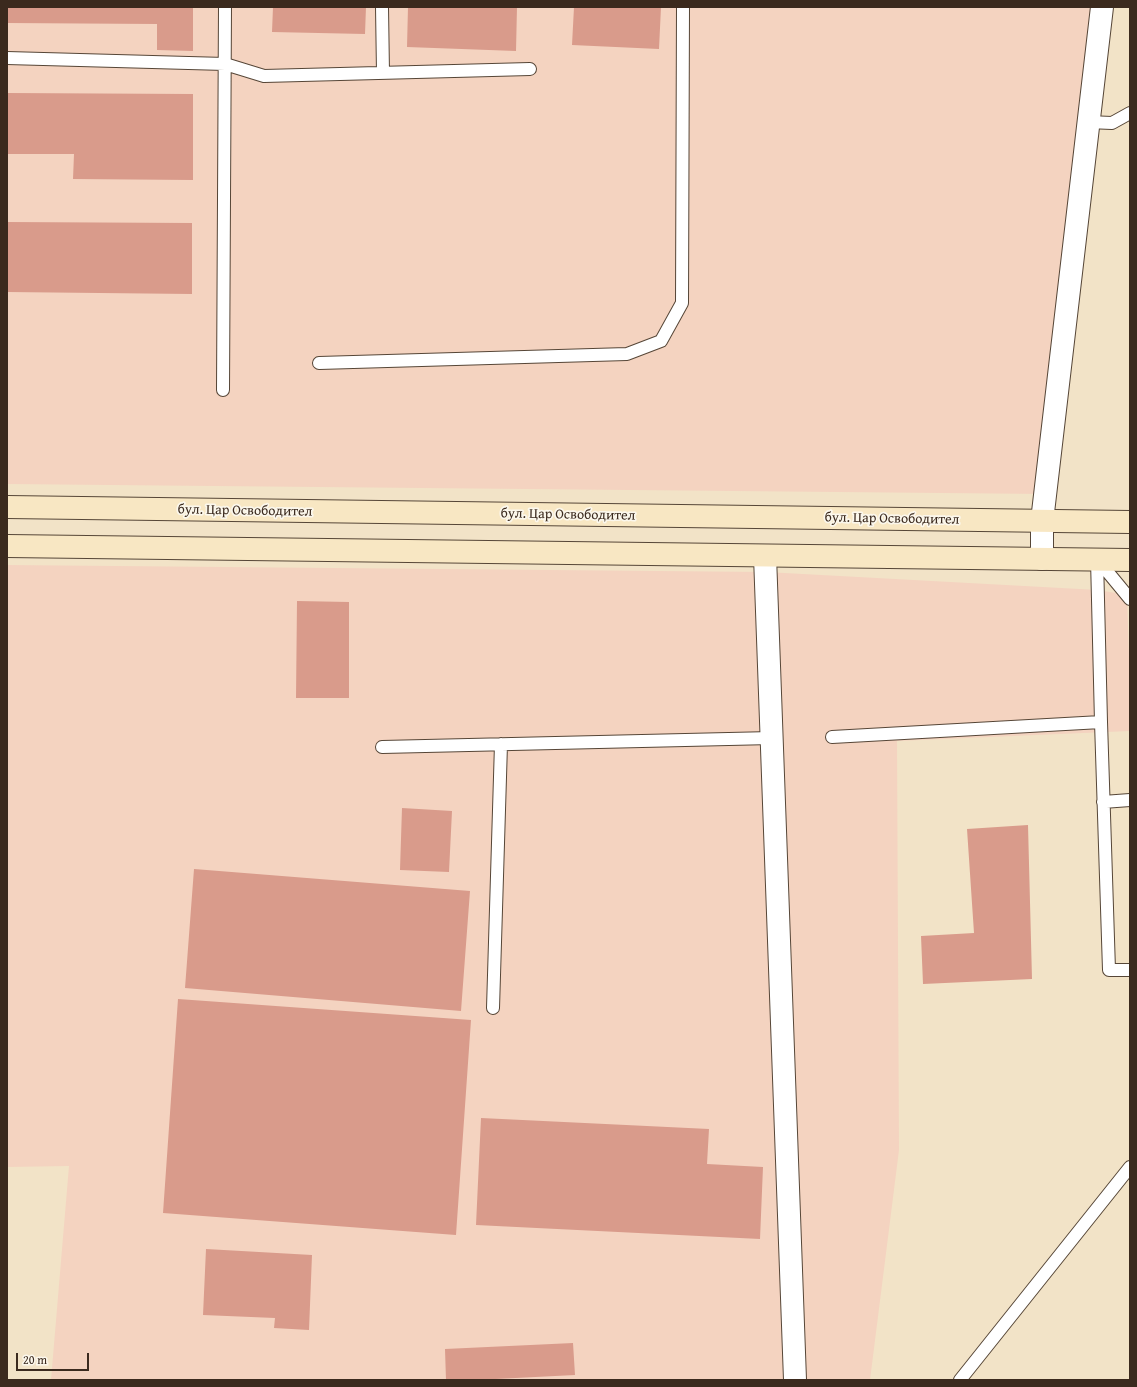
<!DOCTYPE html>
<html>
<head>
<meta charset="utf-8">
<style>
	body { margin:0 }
	#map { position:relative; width:1137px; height:1387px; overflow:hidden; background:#f2e3c7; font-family:"Gentium Book Plus",serif }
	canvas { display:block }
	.frame { position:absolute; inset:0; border:8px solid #3b2a1e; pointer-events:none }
	.scale { position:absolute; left:16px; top:1353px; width:73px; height:18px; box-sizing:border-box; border:2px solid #3b2a1e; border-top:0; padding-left:5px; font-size:12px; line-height:14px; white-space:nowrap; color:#3b2a1e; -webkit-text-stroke:3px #fbf7ec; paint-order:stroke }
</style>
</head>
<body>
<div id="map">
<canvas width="1137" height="1387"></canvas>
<div class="frame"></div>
<div class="scale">20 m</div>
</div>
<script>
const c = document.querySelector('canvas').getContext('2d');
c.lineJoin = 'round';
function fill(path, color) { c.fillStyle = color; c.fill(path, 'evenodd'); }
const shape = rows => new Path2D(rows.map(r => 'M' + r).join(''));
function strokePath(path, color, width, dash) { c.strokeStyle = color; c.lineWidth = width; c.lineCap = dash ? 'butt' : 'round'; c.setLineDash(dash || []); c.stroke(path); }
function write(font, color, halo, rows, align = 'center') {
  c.font = font + ' "Gentium Book Plus",serif'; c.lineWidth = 3.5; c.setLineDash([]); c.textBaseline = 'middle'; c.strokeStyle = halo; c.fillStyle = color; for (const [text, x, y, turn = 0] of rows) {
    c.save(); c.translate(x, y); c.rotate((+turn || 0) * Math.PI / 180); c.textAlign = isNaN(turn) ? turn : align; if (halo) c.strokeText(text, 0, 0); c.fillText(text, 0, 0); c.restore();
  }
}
fill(shape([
	[7,7,1102,7,1045,494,7,484],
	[7,565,766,572,1098,590,1127,595,1130,688,1130,731,897,741,899,1150,870,1380,51,1380,69,1166,7,1167]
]), '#f4d3c0');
fill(shape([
	[7,7,193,7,193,51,157,50,157,24,7,23],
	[273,7,366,7,365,34,272,32],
	[408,7,517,7,516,51,407,47],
	[574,7,661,7,659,49,572,45],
	[7,93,193,94,193,180,73,179,74,154,7,154],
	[7,222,192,223,192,294,7,292],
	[297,601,349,602,349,698,296,698],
	[402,808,452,811,449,872,400,870],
	[1028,825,1032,979,923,984,921,936,974,933,967,829],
	[194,869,470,891,461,1011,185,988],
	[178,999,471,1020,456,1235,163,1213],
	[481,1118,709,1129,707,1164,763,1167,760,1239,476,1225],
	[206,1249,312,1255,309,1330,274,1328,275,1318,203,1315],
	[573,1343,575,1375,476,1380,446,1380,445,1349]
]), '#d99b8b');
const lane = shape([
	[382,7,383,73],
	[7,58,225,64,264,76,530,69],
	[1088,122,1112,123,1130,113],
	[319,363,627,354,661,341,682,303,683,7],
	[223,390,225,7],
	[1130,599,1097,559,1101,722,1109,970,1130,970],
	[832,737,1101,722],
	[382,747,772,738],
	[1103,802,1130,800],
	[493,1008,501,744],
	[960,1380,1130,1167]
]);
const street = shape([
	[765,556,795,1380],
	[1042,559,1042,521,1102,7]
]);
const secondary = shape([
	[7,507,1130,522],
	[7,546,1130,560]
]);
strokePath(lane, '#564637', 14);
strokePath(street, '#564637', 24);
strokePath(secondary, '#564637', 24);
strokePath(lane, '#fff', 12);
strokePath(street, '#fff', 22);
strokePath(secondary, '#f8e7c3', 22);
write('14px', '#3b2a1e', '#fbf7ec', [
	["бул. Цар Освободител",245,511,1],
	["бул. Цар Освободител",568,515,1],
	["бул. Цар Освободител",892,519,1]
]);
</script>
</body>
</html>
